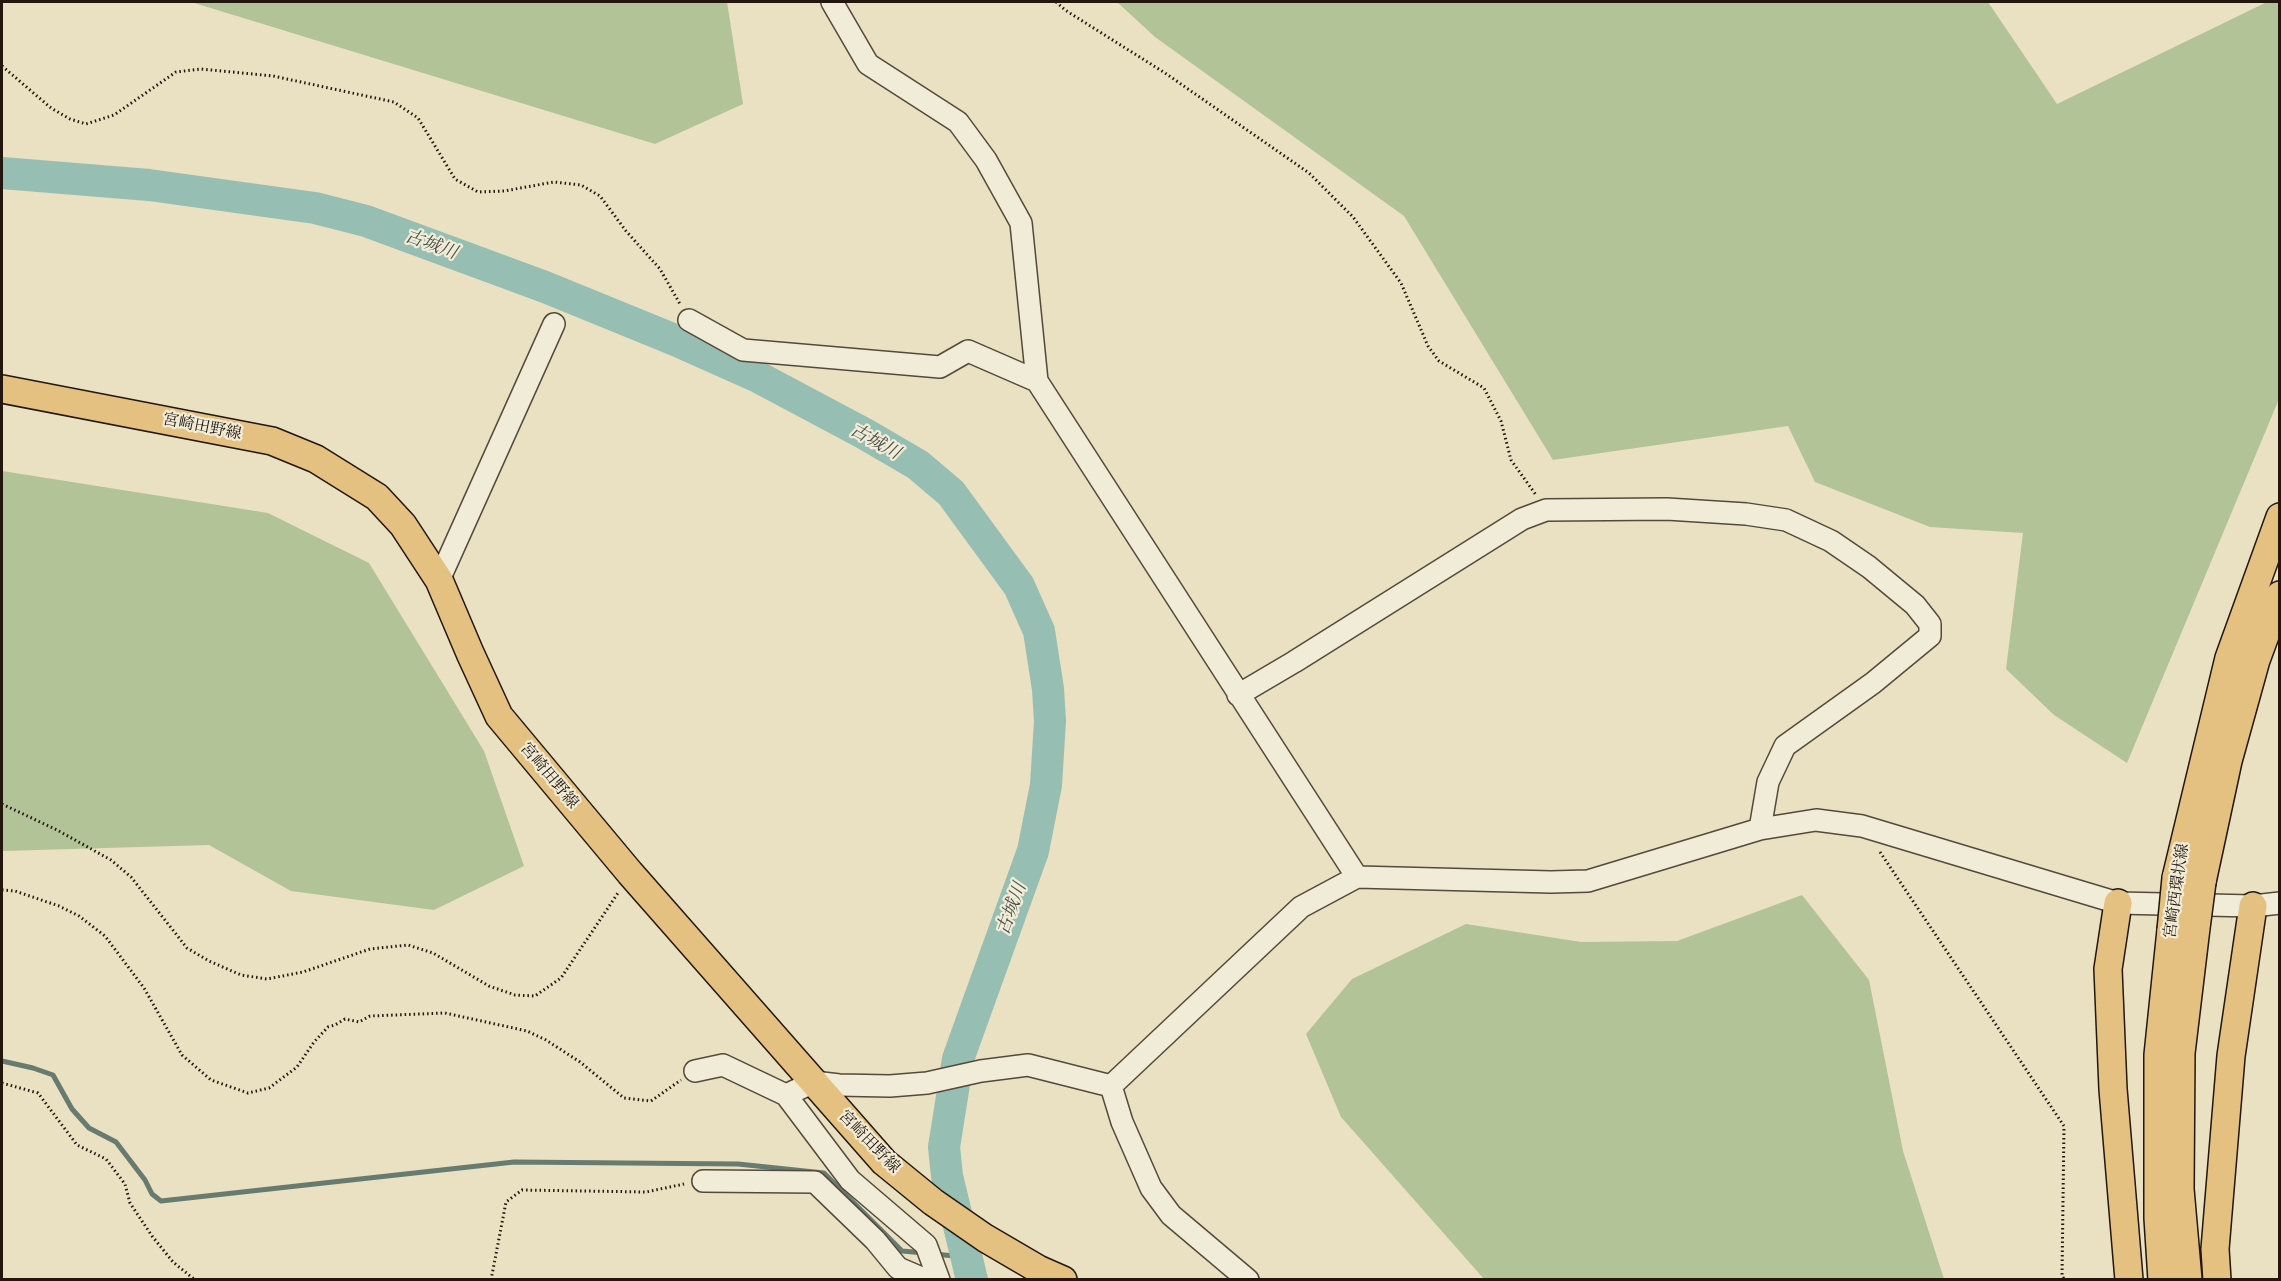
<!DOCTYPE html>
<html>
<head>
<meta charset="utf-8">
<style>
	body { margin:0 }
	#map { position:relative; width:2281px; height:1281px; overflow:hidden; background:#e9e1c2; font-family:"Old Standard TT",serif }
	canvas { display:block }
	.frame { position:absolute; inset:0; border:3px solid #22160e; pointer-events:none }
</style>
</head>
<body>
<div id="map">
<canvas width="2281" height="1281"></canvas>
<div class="frame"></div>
</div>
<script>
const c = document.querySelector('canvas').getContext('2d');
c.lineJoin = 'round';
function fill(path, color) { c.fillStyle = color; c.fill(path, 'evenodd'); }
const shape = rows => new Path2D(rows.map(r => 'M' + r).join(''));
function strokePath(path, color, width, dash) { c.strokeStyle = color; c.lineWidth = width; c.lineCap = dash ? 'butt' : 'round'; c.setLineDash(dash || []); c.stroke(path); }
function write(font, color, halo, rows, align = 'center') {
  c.font = font + ' "Old Standard TT","Noto Serif JP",serif'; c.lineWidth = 4.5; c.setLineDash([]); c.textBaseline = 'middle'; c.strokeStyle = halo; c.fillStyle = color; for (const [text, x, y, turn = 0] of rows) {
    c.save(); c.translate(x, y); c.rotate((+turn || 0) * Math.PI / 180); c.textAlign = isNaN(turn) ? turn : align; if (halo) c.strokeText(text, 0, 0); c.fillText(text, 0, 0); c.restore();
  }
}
fill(shape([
	[191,2,727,2,743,104,655,144],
	[1117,2,1988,2,2057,104,2267,2,2279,2,2279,399,2127,763,2054,715,2006,669,2023,533,1930,527,1815,482,1788,426,1553,460,1404,216,1155,37],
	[2,471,268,513,369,563,484,751,524,866,434,910,291,891,209,845,2,851],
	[1802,895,1869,980,1903,1151,1944,1279,1484,1279,1341,1117,1306,1034,1352,979,1466,924,1581,942,1677,941]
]), '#b2c397');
strokePath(shape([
	[2,1061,33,1068,53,1075,72,1109,89,1128,116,1142,145,1180,152,1194,161,1201,514,1162,738,1164,824,1173,902,1251,925,1253],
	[934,1254,965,1257]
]), '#687b70', 5);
strokePath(shape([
	[2,173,149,185,315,208,366,221,545,287,675,340,758,377,865,434,918,465,951,493,1019,586,1039,631,1048,689,1050,721,1046,785,1033,851,958,1059,944,1147,947,1176,972,1280]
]), '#97beb2', 32);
const minor = shape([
	[832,2,868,64,958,122,986,160,1021,223,1037,381,1357,877],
	[689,320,743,350,940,367,968,351,1037,381],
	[439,580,554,324],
	[1238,695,1294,662,1522,519,1546,510,1667,509,1746,514,1786,520,1831,541,1869,567,1915,605,1930,624,1930,636,1873,683,1785,746,1768,782,1760,829],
	[695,1071,723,1065,786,1095,814,1082,839,1085,890,1086,927,1083,981,1071,1028,1065,1111,1086,1301,907,1357,877,1551,882,1588,881,1760,829,1816,820,1862,826,2118,903,2253,906,2280,903],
	[1111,1086,1122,1122,1151,1188,1171,1215,1248,1280],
	[786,1095,850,1180,926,1245,939,1280],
	[703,1181,815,1182,875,1240,898,1268,926,1280]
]);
const major = shape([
	[2,389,272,441,316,459,377,497,403,525,439,580,470,653,499,716,630,873,884,1162,933,1202,985,1238,1038,1269,1063,1280],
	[2176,878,2229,658,2280,517],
	[2202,882,2228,761,2256,660,2280,595],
	[2118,903,2108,969,2113,1089,2129,1280],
	[2162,1280,2158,1218,2158,1055,2171,930],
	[2188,1280,2180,1189,2181,1053,2196,928],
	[2217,1280,2215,1249,2231,1056,2253,906]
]);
strokePath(minor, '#54493b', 24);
strokePath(major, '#22160e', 30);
strokePath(shape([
	[1056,2,1065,10,1165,73,1309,173,1353,217,1401,283,1428,346,1439,361,1484,388,1501,421,1511,460,1536,495],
	[2,66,51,108,70,119,86,124,114,115,176,72,201,69,273,76,394,102,418,118,455,179,478,192,504,191,554,182,581,185,600,196,626,231,660,269,680,304],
	[2,804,57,830,111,860,131,877,187,948,209,961,241,975,267,979,303,972,370,949,408,945,433,953,489,986,515,995,535,996,561,978,618,893],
	[1880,852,2064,1126,2062,1276,2065,1280],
	[2,890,15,891,59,906,79,916,105,936,144,988,182,1055,211,1080,248,1093,269,1088,297,1067,314,1042,328,1027,335,1025,345,1019,359,1022,370,1016,445,1013,527,1031,546,1040,580,1062,624,1098,651,1101,681,1080],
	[2,1083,38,1093,77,1145,106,1159,125,1184,130,1203,152,1236,173,1262,195,1280],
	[491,1280,506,1202,522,1190,646,1192,684,1184]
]), '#22160e', 3, [1.5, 3]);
strokePath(minor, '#f1ecd7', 21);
strokePath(major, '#e4c081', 27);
const majorBridge = shape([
	[2196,928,2202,882],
	[2171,930,2176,878]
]);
strokePath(majorBridge, '#22160e', 30, []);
strokePath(majorBridge, '#e4c081', 27);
write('16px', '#22160e', '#f1ecd7', [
	["宮崎田野線",202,427,11],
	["宮崎田野線",549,776,50],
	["宮崎西環状線",2177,891,-82],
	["宮崎田野線",869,1142,46]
]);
write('italic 18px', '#4b5147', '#f1ecd7', [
	["古城川",431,245,20],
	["古城川",875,442,29],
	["古城川",1012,909,-70]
]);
</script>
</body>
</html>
